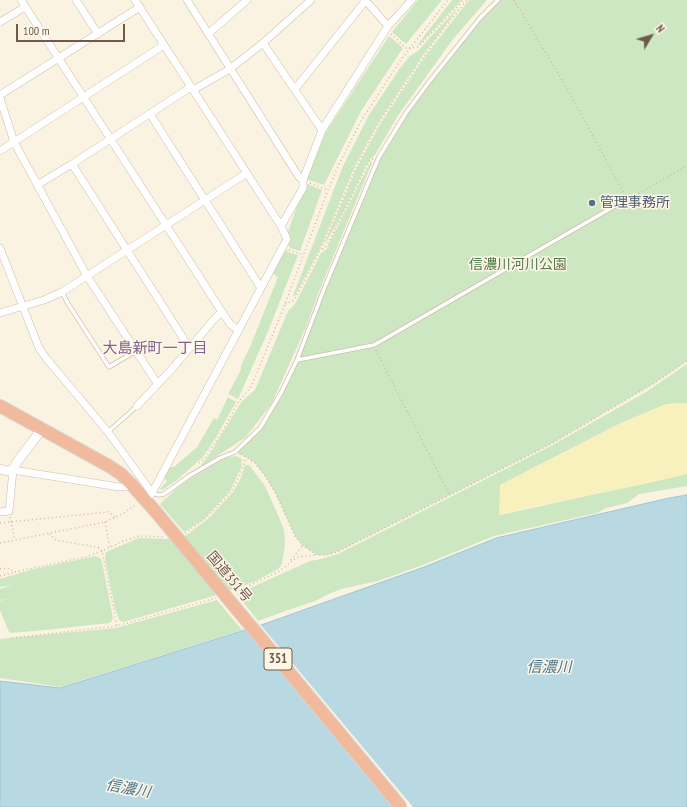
<!DOCTYPE html>
<html>
<head>
<meta charset="utf-8">
<style>
	body { margin:0 }
	#map { position:relative; width:687px; height:807px; overflow:hidden; background:#fbf3e2; font-family:"PT Sans Narrow",sans-serif }
	canvas { display:block }
	.north { position:absolute; left:631px; top:16px; width:40px; height:40px; -webkit-text-stroke:3px #fef7e8; paint-order:stroke; rotate:52deg; font-size:11px; font-weight:700; line-height:16px; text-align:center; color:#705b4a }
	.north::after { content:''; display:block; margin:auto; width:14px; height:18px; background:#705b4a; clip-path:polygon(50% 0,100% 100%,50% 72%,0 100%) }
	.scale { position:absolute; left:16px; top:24px; width:109px; height:18px; box-sizing:border-box; border:2px solid #705b4a; border-top:0; padding-left:5px; font-size:12px; line-height:14px; white-space:nowrap; color:#705b4a; -webkit-text-stroke:3px #fef7e8; paint-order:stroke }
</style>
</head>
<body>
<div id="map">
<canvas width="687" height="807"></canvas>
<div class="north">N</div>
<div class="scale">100 m</div>
</div>
<script>
const c = document.querySelector('canvas').getContext('2d');
c.lineJoin = 'round';
function fill(path, color) { c.fillStyle = color; c.fill(path, 'evenodd'); }
const shape = rows => new Path2D(rows.map(r => 'M' + r).join(''));
function strokePath(path, color, width, dash) { c.strokeStyle = color; c.lineWidth = width; c.lineCap = dash ? 'butt' : 'round'; c.setLineDash(dash || []); c.stroke(path); }
function write(font, color, halo, rows, align = 'center') {
  c.font = font + ' "PT Sans Narrow","Noto Sans JP",sans-serif'; c.lineWidth = 3; c.setLineDash([]); c.textBaseline = 'middle'; c.strokeStyle = halo; c.fillStyle = color; for (const [text, x, y, turn = 0] of rows) {
    c.save(); c.translate(x, y); c.rotate((+turn || 0) * Math.PI / 180); c.textAlign = isNaN(turn) ? turn : align; if (halo) c.strokeText(text, 0, 0); c.fillText(text, 0, 0); c.restore();
  }
}
fill(shape([
	[418,0,442,0,406,44,392,32],
	[452,0,462,0,419,45,418,44],
	[469,0,487,0,453,39,397,117,375,155,371,158,367,164,344,211,325,244,326,240,357,167,380,124,426,55],
	[498,0,687,0,687,361,653,384,549,445,337,552,327,555,317,555,302,545,295,536,275,492,265,476,255,463,246,457,235,452,260,428,281,393,379,157,406,113,455,47],
	[460,6,424,54,378,123,355,166,321,247,295,296,293,296,343,166,369,115,400,68,410,56,418,51,435,32],
	[389,36,403,48,361,111,324,185,306,179,326,132],
	[371,161,372,163,322,284,306,327,272,403,246,437,202,466,201,465,209,455,242,401,255,390,288,311,295,304,321,253,323,252,327,249,328,245],
	[305,183,322,190,300,251,290,248,288,244,290,238,288,232],
	[284,247,288,252,298,255,269,329,238,399,228,394,241,370,241,366,250,347,278,277,272,273],
	[687,364,687,403,666,404,619,424,500,485,500,515,687,474,687,486,639,494,627,503,606,508,597,513,494,536,423,565,378,581,341,589,329,594,315,601,291,609,258,621,237,594,310,561,321,559,338,554,549,447,646,392],
	[228,397,236,402,215,439,203,457,177,480,162,490,160,489,167,481,163,477,171,467,174,467,197,447,214,418,217,420],
	[236,456,242,459,241,464,242,466,230,491,221,501,204,519,184,532,160,504,177,488,191,478,225,458],
	[245,465,249,465,265,486,281,522,284,530,285,544,282,564,278,569,254,582,210,597,123,622,119,620,115,609,105,559,106,552,139,538,165,539,184,537,209,518,233,492,241,478],
	[96,556,101,559,103,567,113,618,111,622,109,623,45,630,11,633,9,632,0,610,0,601,7,598,0,600,0,589,12,585,0,587,0,579,34,569],
	[217,600,242,630,60,687,0,678,0,639,116,628]
]), '#cde7c2');
fill(shape([
	[687,403,687,474,649,483,536,506,499,515,500,485,619,424,666,404]
]), '#f8f1be');
const water = shape([
	[687,495,687,807,0,807,0,681,60,688,264,624,424,567,496,538,669,498,687,495]
]);
fill(water, '#b8d8e2');
strokePath(water, '#9fc6d4', 1);
fill(shape([
	[259,623,413,807,395,807,252,625]
]), '#fbf3e2');
const lane = shape([
	[62,292,67,302,109,367,136,351],
	[297,360,374,345,627,199],
	[108,432,137,406],
	[152,493,159,495,164,494,189,476,220,458,235,452,260,428,281,393,297,360,326,284,379,157,406,113,429,82,480,18,498,0]
]);
const street = shape([
	[21,0,222,312,231,325,239,330],
	[76,0,98,34],
	[135,0,281,226,287,239,152,493],
	[187,0,299,177,303,180],
	[365,0,388,26],
	[0,22,25,7],
	[208,34,247,0],
	[263,43,322,130],
	[295,89,366,0],
	[193,90,230,69,263,43,311,0],
	[0,95,140,7],
	[0,98,14,142,87,276,157,383],
	[150,114,261,288],
	[0,151,164,45],
	[72,164,185,341,191,346],
	[37,185,72,164,191,87],
	[281,226,303,188,303,180,322,130,388,26,412,0],
	[0,248,39,348,46,358,108,432,152,493,150,496],
	[0,313,44,300,62,292,247,173],
	[137,406,172,369,216,317,222,312],
	[0,512,9,511,13,470,119,487,126,487,132,485]
]);
const secondary = shape([
	[0,469,8,471,13,470,17,462,42,429]
]);
const highway = shape([
	[0,406,109,466,121,474,132,485,156,512]
]);
strokePath(lane, '#cdbeac', 5);
strokePath(street, '#cdbeac', 8);
strokePath(secondary, '#d0beaa', 10);
strokePath(highway, '#dad4d0', 14);
strokePath(shape([
	[514,0,565,85,625,195],
	[391,34,407,49],
	[409,48,418,47,464,0],
	[373,159,371,159,368,164,328,243,324,249,321,250,356,167,378,124,438,36,467,0],
	[310,183,328,190],
	[632,197,687,166],
	[289,250,304,255],
	[285,304,293,301,296,297,320,251],
	[376,350,449,494],
	[241,454,255,463,265,476,275,492,295,536,302,545,317,555,327,555,337,552,549,445,653,384,687,361],
	[199,463,206,457,226,425,239,401,251,387,282,312,328,190,340,162,361,121,400,61,448,0],
	[10,517,15,540],
	[105,522,110,547],
	[0,523,108,512,112,514,116,518],
	[185,533,206,518,231,492,241,473,246,457],
	[49,534,56,540,90,546,99,548,102,551,117,626],
	[0,543,105,522,122,514,137,504],
	[291,560,302,546],
	[0,569,7,568,15,572,85,557,102,551,121,542,139,536,164,537],
	[0,576,15,572],
	[235,592,278,572,297,557,317,555],
	[12,638,117,626,216,598]
]), '#d3b89f', 1.5, [1, 3]);
strokePath(lane, '#fff', 3.5);
strokePath(street, '#fff', 7);
strokePath(secondary, '#fff', 9);
strokePath(highway, '#f2ba9c', 12);
const highwayBridge = shape([
	[156,512,401,807]
]);
strokePath(highwayBridge, '#dad4d0', 14, []);
strokePath(highwayBridge, '#f2ba9c', 12);
for (const [x, y, r, color] of [
	[592,203,4,"#5c6f8a"]
]) { const dot = new Path2D(); dot.arc(x, y, r, 0, 2 * Math.PI); c.fillStyle = color; c.fill(dot); strokePath(dot, '#fef7e8', 1.5); }
for (const [x, y, w] of [
	[278,659,28]
]) { const box = new Path2D(); box.roundRect(x - w / 2, y - 11, w, 22, 3); c.fillStyle = '#fef7e8'; c.fill(box); strokePath(box, '#705b4a', 1); }
write('bold 13px', '#705b4a', null, [
	["351",278,659]
]);
write('14px', '#4e5e75', '#fef7e8', [
	["管理事務所",600,203]
], 'left');
write('14px', '#517b46', '#fef7e8', [
	["信濃川河川公園",518,265]
]);
write('14px', '#705b4a', '#fef7e8', [
	["国道351号",229,577,50]
]);
write('15px', '#83628d', '#fef7e8', [
	["大島新町一丁目",155,349]
]);
write('italic 15px', '#49788a', '#fef7e8', [
	["信濃川",549,668],
	["信濃川",128,789,10]
]);
</script>
</body>
</html>
